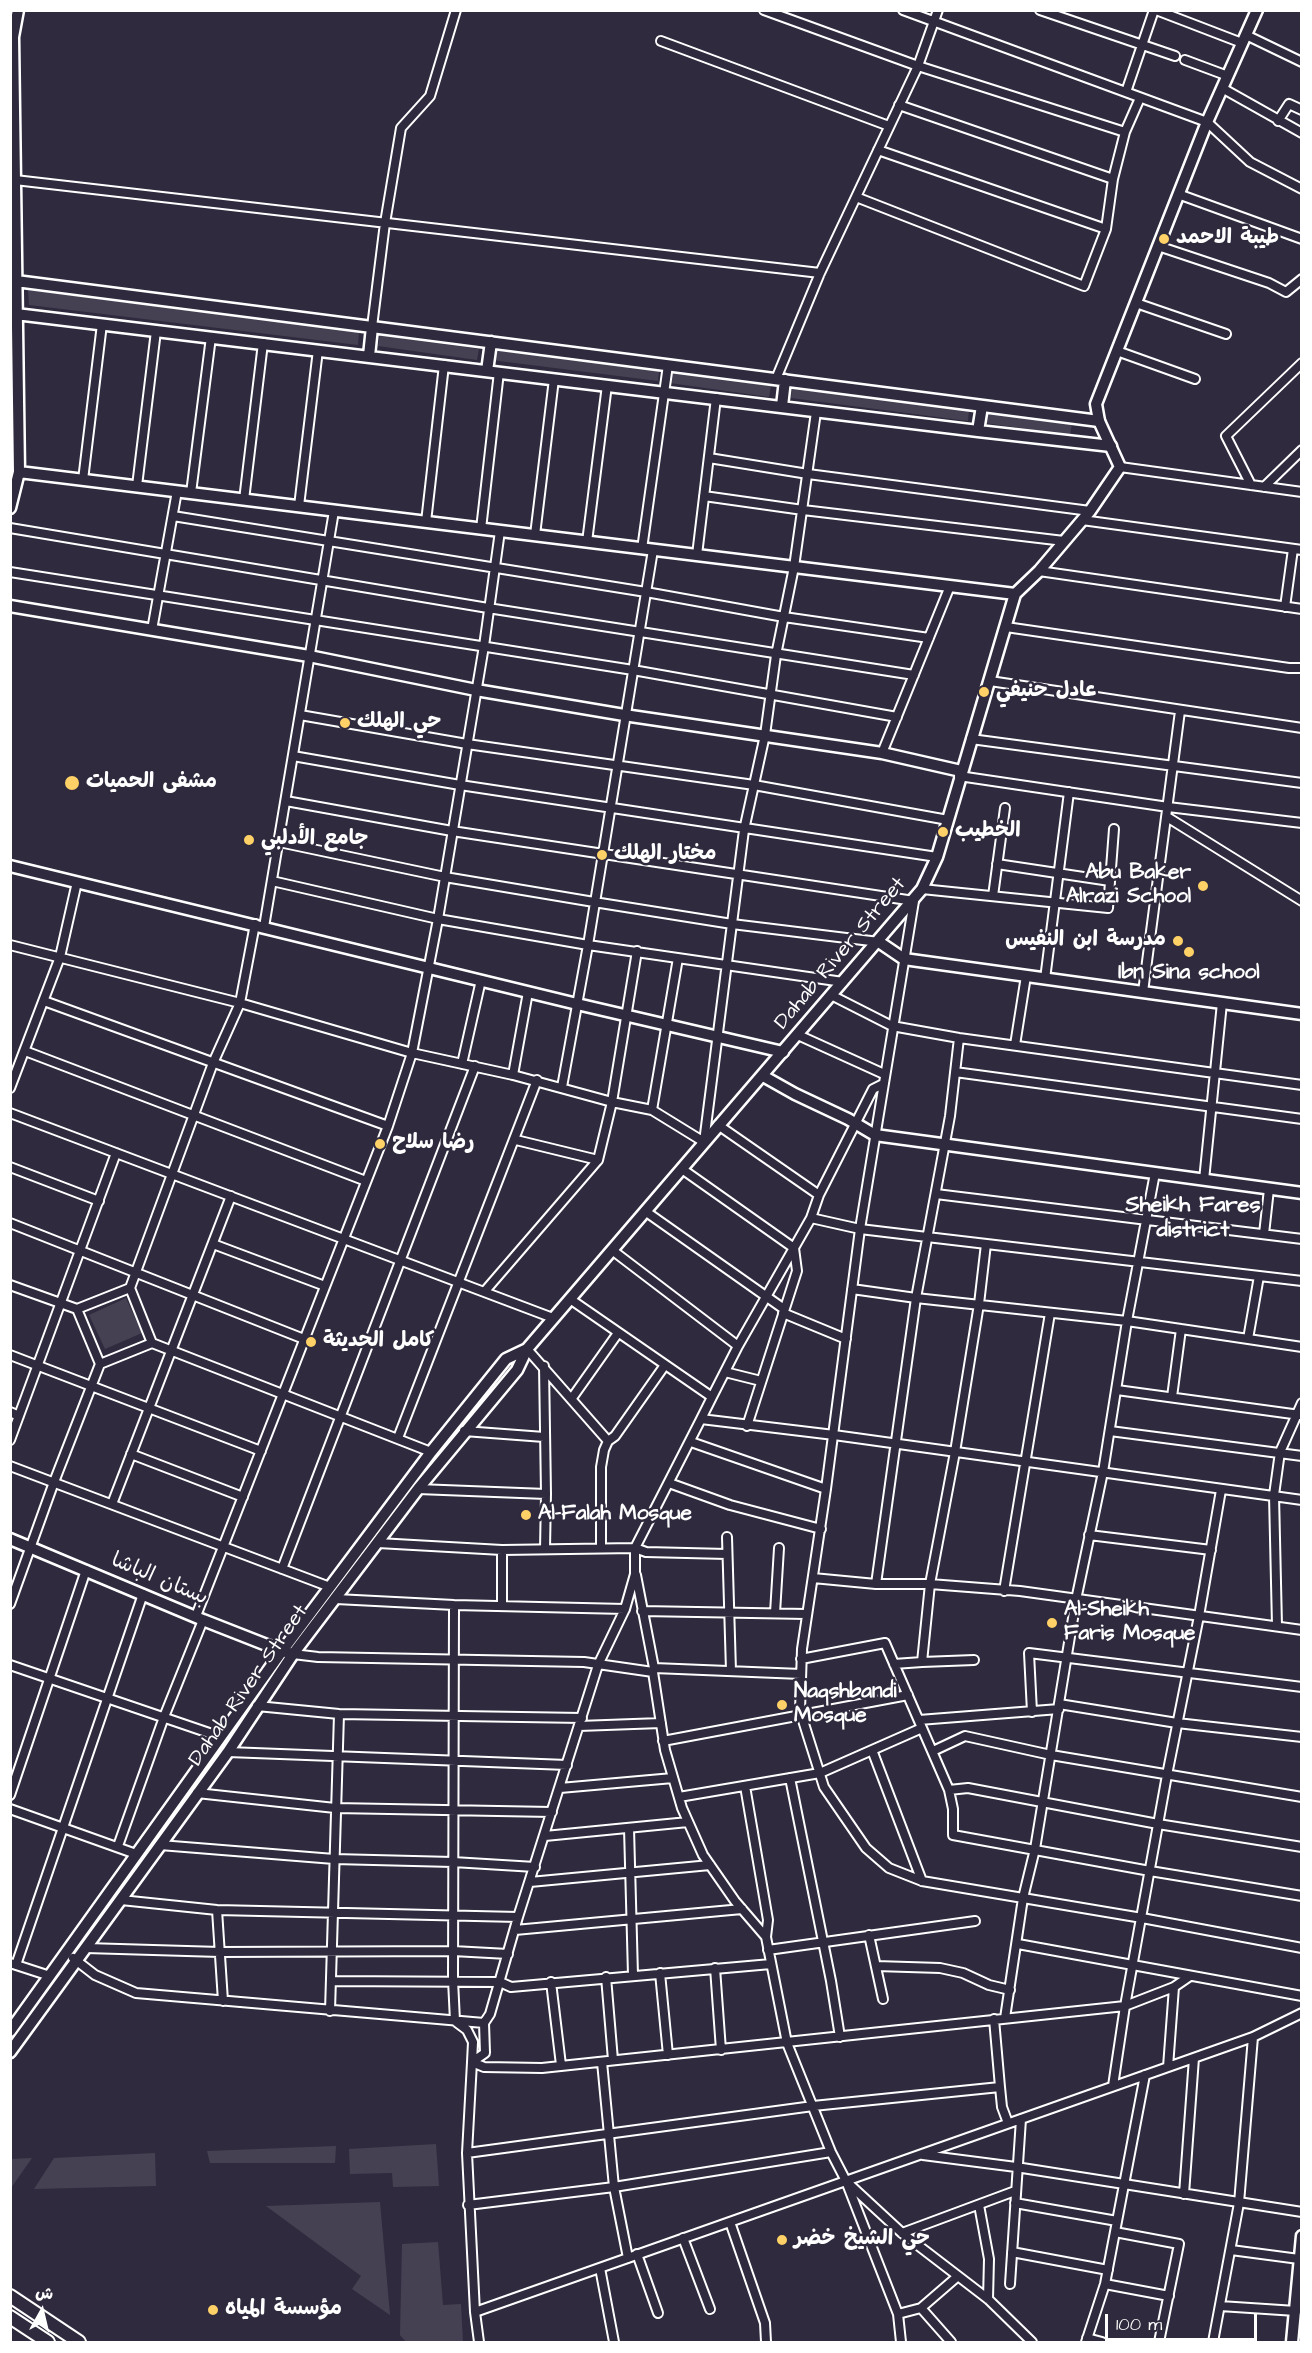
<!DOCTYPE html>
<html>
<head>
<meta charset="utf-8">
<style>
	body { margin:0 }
	#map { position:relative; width:1312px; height:2353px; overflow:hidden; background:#2f2a3d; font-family:"Architects Daughter","Playpen Sans Arabic",sans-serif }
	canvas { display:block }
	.frame { position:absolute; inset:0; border:12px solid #fff; pointer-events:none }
	.north { position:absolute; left:12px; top:2281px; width:60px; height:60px; -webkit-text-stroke:4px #2f2a3d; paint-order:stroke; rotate:8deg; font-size:16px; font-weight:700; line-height:24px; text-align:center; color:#fff }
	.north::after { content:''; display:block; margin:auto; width:21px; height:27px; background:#fff; clip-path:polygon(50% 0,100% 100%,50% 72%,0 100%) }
	.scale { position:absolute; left:1105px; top:2314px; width:152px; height:27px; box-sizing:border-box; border:3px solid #fff; border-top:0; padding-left:8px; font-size:18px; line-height:21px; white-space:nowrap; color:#fff; -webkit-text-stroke:4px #2f2a3d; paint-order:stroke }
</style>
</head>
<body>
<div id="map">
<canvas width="1312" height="2353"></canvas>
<div class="frame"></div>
<div class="north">ش</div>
<div class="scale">100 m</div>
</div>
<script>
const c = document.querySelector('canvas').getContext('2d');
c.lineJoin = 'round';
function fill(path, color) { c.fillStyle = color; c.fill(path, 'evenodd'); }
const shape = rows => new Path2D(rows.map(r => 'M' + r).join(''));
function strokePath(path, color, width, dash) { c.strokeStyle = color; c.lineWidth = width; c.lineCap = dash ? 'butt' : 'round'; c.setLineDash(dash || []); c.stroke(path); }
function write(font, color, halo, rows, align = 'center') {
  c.font = font + ' "Architects Daughter","Playpen Sans Arabic",sans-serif'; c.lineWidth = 5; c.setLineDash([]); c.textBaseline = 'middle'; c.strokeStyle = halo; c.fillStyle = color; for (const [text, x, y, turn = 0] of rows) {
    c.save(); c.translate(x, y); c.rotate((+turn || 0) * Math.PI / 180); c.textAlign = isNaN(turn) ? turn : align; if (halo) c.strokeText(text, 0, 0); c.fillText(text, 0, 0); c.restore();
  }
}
fill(shape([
	[28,290,359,332,358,345,29,305],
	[380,335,479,349,477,360,378,346],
	[492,350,659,371,658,381,491,360],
	[671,372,771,386,769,397,670,383],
	[792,388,969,410,968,421,791,398],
	[987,412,1072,424,1070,435,985,423],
	[126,1298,142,1333,105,1349,89,1315],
	[436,2144,439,2186,393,2187,392,2173,350,2174,349,2149],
	[336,2146,335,2163,210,2163,207,2151],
	[155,2153,156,2186,34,2189,54,2158],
	[32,2158,11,2188,11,2159],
	[380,2202,390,2315,352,2289,361,2276,266,2206],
	[438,2242,443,2305,461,2304,463,2342,406,2342,400,2335,402,2244]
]), '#464152');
const minor = shape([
	[764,10,918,66,1125,132],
	[903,10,1207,122,1250,162,1302,189],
	[1040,10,1175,56],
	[1156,10,1242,43],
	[1246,35,1302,62],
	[661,41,889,126],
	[1185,60,1228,76],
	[1222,88,1302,133],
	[1126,92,1154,10],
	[899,105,1113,179],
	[1278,121,1289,104,1302,110],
	[878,150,1106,229],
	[15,180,820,273],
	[1178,194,1302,239],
	[856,197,1084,286,1106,229,1113,179,1125,132,1140,98],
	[1158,246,1269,283,1286,292,1302,279],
	[1136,303,1226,334],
	[372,327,385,223,401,128,430,96,456,10],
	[1117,351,1195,379],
	[776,379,820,273,918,66,938,10],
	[709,458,808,474,1090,511],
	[1120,467,1302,492],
	[83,480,102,324],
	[1251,485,1226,436,1302,363],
	[137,486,156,331],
	[1264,487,1302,450],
	[191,493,211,337],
	[704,496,803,510,1064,541],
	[244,500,263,343],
	[299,506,318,350],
	[173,516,646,592,784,617,929,638],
	[1082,520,1302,550],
	[426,522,444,365],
	[10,528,488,608,914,675],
	[481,529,499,372],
	[535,535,554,379],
	[587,542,607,385],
	[642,549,668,365],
	[697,555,716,398],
	[1039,571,1302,609],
	[10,572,633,670,897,717],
	[1285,607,1293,549],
	[1006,627,1289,668,1302,668],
	[152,630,177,491],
	[990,681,1302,728],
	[300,715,467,744,754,785,948,820],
	[971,739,1302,783],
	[882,753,950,586],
	[293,756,460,785,937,857],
	[959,776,1168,807,1302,823],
	[286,801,452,831,914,901,860,1229,826,1489,802,1649,800,1711,824,1787,866,1848,889,1868,922,1881,1142,1918,1302,1948],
	[1167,817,1302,901],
	[279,842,445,877,594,902,732,924,879,942],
	[997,864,1110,881],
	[272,881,438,919,588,945,843,982],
	[922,889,1108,908,1114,829],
	[993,896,1005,808],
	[264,927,334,511],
	[10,945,240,1003,412,1053,513,1075,612,1102,652,1110,704,1142,744,830,765,735,776,655,794,567,816,412],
	[1045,979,1069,792],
	[1143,992,1180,711],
	[831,995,892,1026,959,1038,1302,1085],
	[44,1001,388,1126],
	[798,1035,884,1074],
	[1015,1045,1026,976],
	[25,1051,366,1181],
	[462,1064,481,980],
	[955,1072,1302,1119],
	[513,1075,528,992],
	[562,1087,588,945,653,550],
	[10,1088,60,957,77,882],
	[652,1110,678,958],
	[10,1113,553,1318],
	[718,1125,819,1195],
	[516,1140,598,1160],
	[10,1167,99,1201],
	[682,1169,794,1248,797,1271,747,1426],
	[1204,1180,1222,1003],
	[936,1194,1302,1239],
	[645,1211,784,1309],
	[811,1218,860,1229,927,1237,1302,1281],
	[10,1223,304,1339],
	[1264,1234,1269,1189],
	[213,1244,325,1286],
	[612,1250,738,1346],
	[10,1285,77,1309,130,1288,152,1343],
	[130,1288,213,1063,240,1003,255,924],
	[852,1289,916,1298,1127,1321,1302,1347],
	[485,1291,598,1160,612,1102,637,951],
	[570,1299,712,1397,701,1419,834,1435,1302,1500],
	[77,1309,100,1364,152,1343,431,1452],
	[783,1313,846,1339],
	[1248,1339,1259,1276],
	[527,1349,608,1441,604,1450,601,1467,601,1548],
	[10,1355,261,1451],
	[544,1366,546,1494,545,1549],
	[725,1372,761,1381],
	[1117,1390,1300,1415],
	[712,1397,738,1346,811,1218,819,1195,873,1089,883,1084],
	[1172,1397,1181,1329],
	[572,1398,618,1333],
	[10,1412,19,1416],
	[464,1431,544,1437],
	[1110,1431,1302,1456],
	[398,1438,537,1080],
	[10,1440,116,1153],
	[608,1441,615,1436,665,1365],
	[691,1442,826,1489],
	[131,1454,243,1497],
	[10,1466,330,1587],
	[669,1483,730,1505,821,1529],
	[418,1489,546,1494],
	[112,1504,231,1196],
	[1089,1535,1211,1550],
	[727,1537,731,1671],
	[378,1543,502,1550,635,1548,646,1552,727,1554],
	[282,1569,475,1066],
	[636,1575,654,1668,653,1672,665,1750,682,1808,703,1855,735,1901,766,1937,787,2043,831,2152,846,2181,898,2314,901,2342],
	[813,1578,876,1584,930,1584,1020,1591,1302,1630],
	[876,1584,916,1298,950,1116,959,1038],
	[1004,1591,1050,1313],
	[336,1599,454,1605,625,1609],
	[10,1604,54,1482,100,1364],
	[454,1605,453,1980,455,2021,467,2030,473,2042,472,2062,484,2067,542,2068,1125,2006,1174,1987,1190,1976],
	[502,1606,502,1550],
	[642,1611,806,1614],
	[775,1613,779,1548],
	[196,1616,388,1126,412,1053,438,919,484,646,500,531],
	[1277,1626,1274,1495,1280,1452,1302,1403],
	[293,1654,318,1657,584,1662,653,1672],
	[801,1659,885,1643,949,1790,953,1809,953,1835,1150,1871,1302,1896],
	[922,1662,974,1660],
	[894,1664,922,1662,930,1584,955,1452,979,1304,986,1244],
	[10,1665,221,1737],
	[654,1668,801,1674],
	[1059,1704,1177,1723,1302,1737],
	[257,1706,339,1714,582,1718],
	[1032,1712,1029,1653,1302,1687],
	[919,1720,1059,1709],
	[579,1726,661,1723],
	[663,1741,908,1695],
	[872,1750,922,1881],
	[933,1751,965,1736,1051,1755,1302,1797],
	[228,1752,567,1765],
	[790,1778,831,1981,840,2037],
	[745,1786,768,1920,766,1937],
	[560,1788,673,1778],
	[949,1790,968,1788,1158,1824,1302,1847],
	[197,1793,335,1808,552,1812],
	[10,1795,86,1570],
	[679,1797,820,1773,922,1728],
	[10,1809,136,1854],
	[629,1828,633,1975],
	[545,1836,688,1822],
	[160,1845,334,1859,453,1862,535,1867],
	[118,1846,164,1717,203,1620],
	[530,1882,710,1865],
	[121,1900,217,1910,518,1917],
	[217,1910,223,2001],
	[515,1930,742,1909],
	[869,1935,883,1999],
	[1018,1944,1302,1996],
	[86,1948,220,1952,453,1951,508,1954],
	[768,1950,975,1921],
	[73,1958,95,1975,136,1993,484,2023],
	[10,1963,50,1976],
	[16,1965,143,1594],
	[876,1966,940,1968,963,1973,989,1985,1010,1990],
	[715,1968,721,2050],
	[660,1973,668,2055],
	[606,1977,613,2060],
	[331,1981,500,1982,511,1987,771,1964],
	[551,1982,561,2065],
	[330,2011,339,1714],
	[1005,2018,1023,1898,1035,1849,1076,1600,1103,1472,1127,1321,1155,1173],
	[602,2062,614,2187,628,2258],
	[1168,2067,1174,1987],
	[1113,2086,1125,2006,1167,1775,1199,1616,1221,1490],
	[1000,2087,1002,2107,1008,2123],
	[467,2153,813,2106,1000,2087,994,2019],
	[923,2155,1016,2167,1302,2212],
	[849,2184,902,2233,988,2299,1032,2342],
	[1184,2194,1194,2058],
	[1015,2203,1117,2221],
	[468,2205,614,2187,831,2152],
	[979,2205,989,2259,988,2299],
	[730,2222,765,2323,766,2342],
	[1115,2232,1179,2244,1159,2342],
	[902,2233,1015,2191],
	[683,2238,710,2309],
	[1231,2250,1299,2259],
	[1012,2252,1108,2270],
	[637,2254,658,2313],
	[600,2268,614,2342],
	[1010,2284,1021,2119],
	[1105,2284,1169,2296],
	[1220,2306,1296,2311],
	[921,2308,951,2342],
	[475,2312,1253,2037,1302,2013],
	[898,2314,921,2308,958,2276],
	[1087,2338,1102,2342],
	[479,2342,475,2312,467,2153,472,2062,485,2053,484,2023,490,2014,518,1917,598,1665,625,1609,635,1574,635,1548,701,1419],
	[1086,2342,1105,2284,1145,2075],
	[1213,2342,1239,2203,1253,2037]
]);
const tertiary = shape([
	[16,281,1099,421],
	[16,314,978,431,1111,446],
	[369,356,372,327],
	[487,371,491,342],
	[782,406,785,380],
	[978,431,982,406],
	[19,472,1015,594],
	[10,508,19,472,13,37,18,10],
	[10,606,309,656,476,690,624,715,882,753,961,771],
	[10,866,577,1004,783,1052],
	[879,942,904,959,1302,1014],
	[763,1076,795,1094,848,1119,875,1135,1302,1193],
	[10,1539,203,1620,282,1651,293,1654],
	[1292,2342,1302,2236]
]);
const secondary = shape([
	[10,2031,282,1651,431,1452,506,1359,527,1349],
	[10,2052,228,1752,293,1654,418,1489,517,1370,527,1349,922,889,937,857,1015,594,1039,571,1090,511,1120,467,1099,421,1096,404,1207,122,1257,10]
]);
const primary = shape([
	[10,2296,79,2342],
	[10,2317,48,2342]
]);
strokePath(minor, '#fff', 12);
strokePath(tertiary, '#fff', 15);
strokePath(secondary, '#fff', 15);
strokePath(primary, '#fff', 16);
strokePath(minor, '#2f2a3d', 8);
strokePath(tertiary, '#2f2a3d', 10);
strokePath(secondary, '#2f2a3d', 10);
strokePath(primary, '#2f2a3d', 12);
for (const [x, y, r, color] of [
	[1164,239,6,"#ffd166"],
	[984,692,6,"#ffd166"],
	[345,723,6,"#ffd166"],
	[72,783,8,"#ffd166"],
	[943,832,6,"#ffd166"],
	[249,840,6,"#ffd166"],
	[602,855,6,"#ffd166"],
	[1203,886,6,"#ffd166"],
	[1178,941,6,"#ffd166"],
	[1189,952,6,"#ffd166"],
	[380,1144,6,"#ffd166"],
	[311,1342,6,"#ffd166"],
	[526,1515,6,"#ffd166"],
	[1052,1623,6,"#ffd166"],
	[782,1705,6,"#ffd166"],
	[782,2240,6,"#ffd166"],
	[213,2310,6,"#ffd166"]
]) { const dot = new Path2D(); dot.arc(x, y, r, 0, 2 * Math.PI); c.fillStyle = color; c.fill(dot); strokePath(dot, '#2f2a3d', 2); }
write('bold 21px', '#fff', '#2f2a3d', [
	["طيبة الاحمد",1176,239],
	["عادل حنيفي",996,692],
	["حي الهلك",357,723],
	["مشفى الحميات",86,783],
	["الخطيب",955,832],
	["جامع الأدلبي",261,840],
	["مختار الهلك",614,855],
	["Abu Baker",1191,874,"right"],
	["Alrazi School",1191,898,"right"],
	["مدرسة ابن النفيس",1166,941,"right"],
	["Ibn Sina school",1189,974,"center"],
	["رضا سلاح",392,1144],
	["كامل الحديثة",323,1342],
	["Al-Falah Mosque",538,1515],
	["Al-Sheikh",1064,1611],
	["Faris Mosque",1064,1635],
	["Naqshbandi",794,1693],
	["Mosque",794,1717],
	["حي الشيخ خضر",794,2240],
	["مؤسسة المياه",225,2310]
], 'left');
write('21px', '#fff', '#2f2a3d', [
	["Dahab River Street",841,954,-50],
	["بستان الباشا",159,1580,23],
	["Dahab River Street",249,1686,-55]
]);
write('bold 22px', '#fff', '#2f2a3d', [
	["Sheikh Fares",1193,1206],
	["district",1193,1231]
]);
</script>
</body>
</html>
